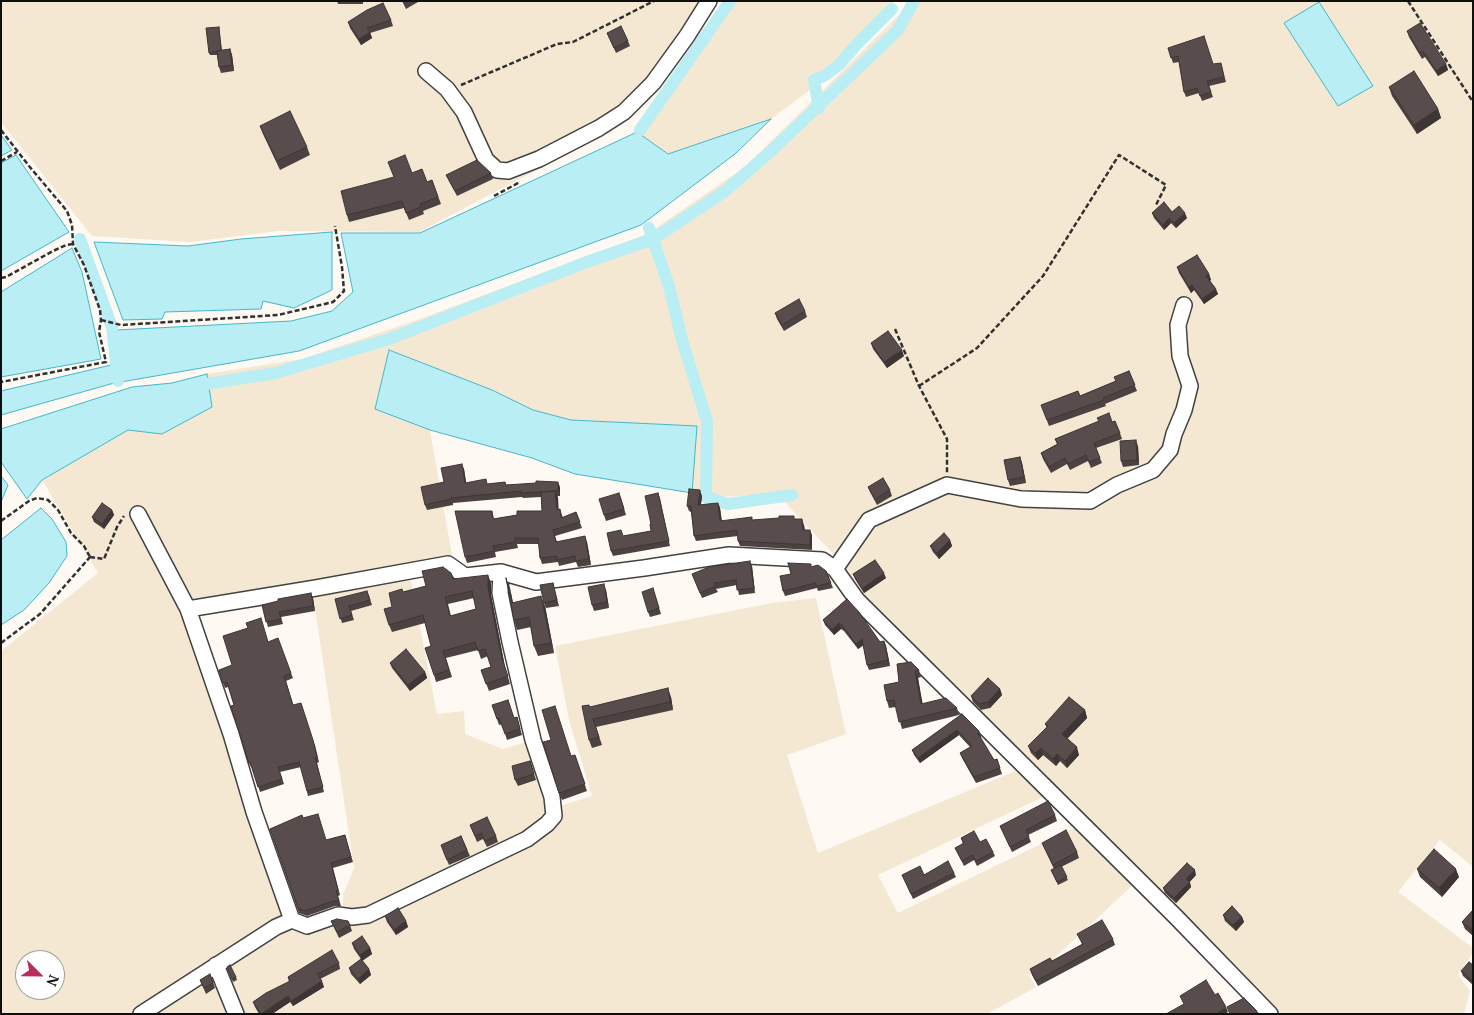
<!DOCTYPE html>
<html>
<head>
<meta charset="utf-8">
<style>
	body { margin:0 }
	#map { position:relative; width:1474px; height:1015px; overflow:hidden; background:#fef9f2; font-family:"PT Serif",serif }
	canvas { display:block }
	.frame { position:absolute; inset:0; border:2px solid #0f0f0f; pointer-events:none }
	.north { position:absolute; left:15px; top:950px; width:50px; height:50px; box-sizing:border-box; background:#fff; border:1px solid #9f9f9f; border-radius:50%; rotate:113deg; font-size:14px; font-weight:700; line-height:20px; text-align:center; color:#0f0f0f }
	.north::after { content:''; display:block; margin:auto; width:18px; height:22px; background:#ba2d5a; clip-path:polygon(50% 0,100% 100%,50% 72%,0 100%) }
</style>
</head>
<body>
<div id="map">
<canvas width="1474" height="1015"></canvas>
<div class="frame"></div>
<div class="north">N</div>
</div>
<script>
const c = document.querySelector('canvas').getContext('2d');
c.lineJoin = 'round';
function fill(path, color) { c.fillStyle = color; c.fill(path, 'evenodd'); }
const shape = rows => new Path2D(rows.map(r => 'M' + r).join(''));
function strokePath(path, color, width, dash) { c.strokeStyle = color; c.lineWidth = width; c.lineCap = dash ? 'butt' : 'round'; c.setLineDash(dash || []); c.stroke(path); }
fill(shape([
	[1,1,715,1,646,102,622,125,419,232,278,231,190,242,92,236,1,122],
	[731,1,894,1,890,8,838,64,822,75,812,78,810,90,771,119,668,154,637,132,644,128],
	[907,1,1473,1,1473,867,1440,840,1398,892,1473,948,1473,953,1458,975,1470,991,1464,1014,1275,1014,861,601,839,560,777,494,717,497,692,493,697,426,571,420,533,410,492,390,389,350,375,409,430,430,454,567,410,576,437,714,464,711,465,734,503,749,536,739,560,806,592,796,569,720,555,646,772,603,816,598,846,734,787,755,818,853,1018,770,1043,797,878,875,898,913,1074,828,1132,886,1052,960,1029,975,1036,987,987,1014,1,1014,1,651,98,573,42,480,128,430,162,434,212,407,207,374,302,359,417,320,647,234,745,167,900,14],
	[313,595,354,868,343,895,343,909,298,921,194,615],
	[25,960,55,960,55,990,25,990]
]), '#f4e8d3');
const water = shape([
	[1319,2,1373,86,1338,106,1284,23,1319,2],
	[771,119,735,154,641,225,299,351,121,382,116,330,291,321,332,311,353,292,341,233,420,233,637,132,668,154,771,119],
	[1,135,12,150,1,156,1,135],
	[16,155,69,232,1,271,1,163,16,155],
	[332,232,332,290,294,308,263,301,261,309,165,312,162,319,123,320,94,242,188,246,241,239,332,232],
	[72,248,82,272,101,359,1,377,1,292,72,248],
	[389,350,492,390,533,410,571,420,697,426,692,493,575,474,532,458,430,430,375,409,389,350],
	[111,365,114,383,1,415,1,391,111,365],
	[207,374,212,407,162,434,128,430,42,480,27,499,1,462,1,429,132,387,172,383,207,374],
	[1,476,8,485,1,502,1,476],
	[41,508,52,519,66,542,67,556,49,583,24,610,1,625,1,540,41,508]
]);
fill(water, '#b9eef4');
strokePath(water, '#43b7c8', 1);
strokePath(shape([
	[819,108,814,80,824,76,839,65,856,45,892,9],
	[640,130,730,1],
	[649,228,669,286,682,340,707,421,706,497,728,504,792,495],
	[80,239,112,327,118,381],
	[193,386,276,373,389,339,584,263,653,239,724,192,770,152,898,30,914,1]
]), '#b9eef4', 12);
const minor = shape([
	[426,71,447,89,464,112,486,160,497,170,508,171,539,159,599,128,624,112,653,83,687,36,709,1],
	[138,514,188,609,316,588,448,564,465,576,501,572,536,582,644,568,729,555,822,560,835,569,857,600,1176,917,1270,1014],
	[835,569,869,520,947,485,1021,499,1090,501,1117,485,1153,470,1170,450,1174,434,1184,410,1190,386,1180,356,1178,325,1184,305],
	[188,609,231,734,254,812,292,920,307,926,338,915,352,917,368,915,527,839,547,824,554,816,552,797,533,740,510,642,500,593,501,572],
	[216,965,236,1014],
	[141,1014,276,927,292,920]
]);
strokePath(minor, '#424242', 18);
strokePath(shape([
	[1408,1,1473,102],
	[461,85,557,44,573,42,654,1],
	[1,130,29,166,67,211,72,225,73,244,84,265,100,310,101,320,99,332,106,362,1,382],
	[1,161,17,152],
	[494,196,520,182],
	[1,278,6,277,53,251,66,245,73,244],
	[101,320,121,325,278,315,333,302,344,291,342,267,335,226],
	[895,329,919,386,947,439,947,473],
	[919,386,977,348,1043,276,1119,155,1166,185,1156,205],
	[1,521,29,501,37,498,48,500,58,510,71,533,84,546,90,557],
	[90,557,104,559,117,527,124,516],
	[1,643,40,614,90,557]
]), '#313131', 2.5, [5, 2.5]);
strokePath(minor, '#fff', 15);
fill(shape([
	[337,1,363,1,363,4,338,4],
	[402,1,418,1,418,2,406,9],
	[391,20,393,26,370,33,372,38,361,45,350,28,348,22],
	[219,27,222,50,230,49,232,55,234,71,221,73,219,67,217,55,210,55,209,53],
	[1407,31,1446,64,1448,70,1438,76,1425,57,1422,59,1409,37],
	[607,33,628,41,630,46,616,53],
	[1168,48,1222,67,1226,82,1209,86,1213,97,1202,101,1199,93,1186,97,1184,92,1179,62,1173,63],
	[1389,87,1438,109,1441,118,1417,134,1392,96],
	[260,126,307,147,310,155,280,170,263,134],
	[412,173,427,182,432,180,441,204,423,211,424,214,409,220,404,208,349,222,347,215],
	[491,173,493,179,457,196,446,175],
	[1172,212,1187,218,1176,228,1171,223,1164,230,1154,218,1152,213],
	[1177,267,1209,274,1211,280,1210,281,1218,294,1204,304,1194,290,1191,293,1179,273],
	[805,311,807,317,784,331,777,319,775,313],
	[871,343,904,356,887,368,873,349],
	[1129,371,1137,391,1105,404,1106,406,1049,426,1041,405,1080,396,1116,381],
	[1112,422,1120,433,1122,439,1096,448,1102,463,1091,468,1088,461,1070,470,1067,464,1051,473,1043,459,1041,453,1057,444,1055,439],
	[1138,446,1139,465,1123,467,1121,461],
	[1020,457,1022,463,1026,483,1010,486,1008,480],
	[464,469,466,483,560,487,560,496,557,496,558,510,560,509,563,518,576,512,582,528,555,536,557,542,587,542,591,565,578,567,576,562,559,566,558,562,542,564,540,558,539,544,517,544,518,548,495,552,496,557,467,563,465,557,492,511,494,519,542,511,541,497,523,498,522,497,453,503,453,505,427,510,425,505,444,482],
	[868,487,890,490,892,496,877,505,870,492],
	[658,493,670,546,613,556,611,551,623,536,651,531,651,524],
	[702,496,701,505,718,503,720,508,722,521,795,519,804,525,805,530,812,535,812,550,740,546,738,541,738,536,696,541,694,536,691,512,689,511,687,506],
	[621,498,626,515,606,521,604,515],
	[112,510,114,515,104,529,94,522,92,517],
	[950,540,952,546,939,559,933,552,930,546],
	[752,566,755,593,739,595,737,585,716,589,718,592,702,598,692,574],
	[812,567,826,571,833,588,818,591,817,588,785,596,783,591,791,574],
	[451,573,454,578,491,583,491,595,505,667,510,684,489,691,481,670,491,667,488,656,481,659,478,650,446,658,452,677,436,682,434,675,431,646,425,623,392,632,389,625,392,607,403,592,426,586],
	[474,598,476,609,451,616,448,604],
	[853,574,886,578,864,593,855,579],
	[553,583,559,606,546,608,544,603],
	[510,588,513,603,545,606,554,653,538,656,534,646,531,627,517,630,514,620],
	[653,588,661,614,650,617,648,612],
	[606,590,609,608,594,611,592,605],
	[369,596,372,605,351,611,354,620,342,623,335,599],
	[313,598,315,611,281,617,283,624,268,627,262,605],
	[847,599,880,642,884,641,886,646,890,666,869,670,867,665,863,645,858,649,844,631,841,629,834,635,825,625,823,620],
	[248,628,268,642,291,673,293,678,286,681,293,705,315,745,319,762,317,763,324,792,308,796,301,767,280,772,284,784,260,792,252,767,251,767,249,763,234,705,228,687,225,688,223,683,232,665],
	[390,663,425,672,427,678,410,691,392,668],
	[897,664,919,670,921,677,918,678,922,704,957,708,959,715,902,729,896,707,889,708,887,701,899,682],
	[1000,689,1002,695,990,708,981,710,973,702,971,696],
	[671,697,673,710,596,727,602,745,592,748,589,740,590,707],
	[492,705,514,718,517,717,522,735,507,740,502,724,499,725],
	[1085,710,1087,718,1067,739,1079,755,1067,768,1060,761,1056,766,1043,755,1038,760,1031,753,1028,746,1047,728,1045,724],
	[962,714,979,731,981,737,980,738,994,760,997,759,1002,774,976,783,962,758,960,753,970,747,959,735,920,763,914,755,912,750],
	[575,755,587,791,562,800,559,793,571,756],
	[530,761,536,780,518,786,515,780],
	[1055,815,1057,821,1028,835,1031,842,1012,852,1000,826],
	[303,818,326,840,345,835,353,862,333,868,340,895,338,896,341,906,335,906,307,916,299,913,270,829],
	[470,825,496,836,498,842,487,847,483,839,477,842],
	[461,836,470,856,449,865,443,851],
	[961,838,980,842,993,852,995,856,977,866,974,860,964,866,955,848,963,844],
	[1042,843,1077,852,1079,858,1061,867,1068,880,1058,885,1051,870,1054,869],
	[1417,869,1459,877,1442,897,1420,877],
	[954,873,956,877,913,899,902,875],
	[1196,875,1189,882,1191,887,1176,903,1165,893,1163,888],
	[1473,910,1473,936,1465,929,1462,922],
	[1223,915,1242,917,1244,922,1236,931,1225,921],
	[385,916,406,921,408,927,396,935,387,922],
	[331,921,350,925,352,931,339,938],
	[1077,934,1113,939,1115,945,1038,986,1032,975,1030,969,1052,961,1082,944],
	[352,943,370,948,372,954,362,961,369,969,371,975,360,984,351,974,349,968,361,959,354,949],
	[339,963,340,969,320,979,324,987,293,1006,290,1002,272,1014,259,1014,255,1007,253,1002,289,982,288,977],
	[1473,965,1473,985,1463,976,1461,971],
	[227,967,236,977,237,980,233,982],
	[210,974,215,988,206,994,200,980]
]), '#4c4241');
fill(shape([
	[370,32,372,38,361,45,359,39],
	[230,49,232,55,234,71,232,65],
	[1446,64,1448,70,1438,76,1436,71],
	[1438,109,1441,118,1417,134,1414,125],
	[1185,213,1187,218,1176,228,1174,223],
	[1169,218,1171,223,1164,230,1163,225],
	[1209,274,1211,280,1208,281,1206,276],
	[1192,285,1194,290,1191,293,1189,287],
	[1216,289,1218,294,1204,304,1202,299],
	[902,350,904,356,887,368,884,362],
	[1136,440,1138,446,1139,465,1137,460],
	[1020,457,1022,463,1026,483,1024,477],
	[462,464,464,469,467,488,465,483],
	[558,482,560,487,560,496,558,491],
	[700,490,702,496,700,510,698,505],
	[555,491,558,497,559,516,557,510],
	[658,493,660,498,670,546,669,541],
	[718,503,720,508,722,526,720,521],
	[112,510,114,515,104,529,102,524],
	[802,519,804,525,805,536,803,530],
	[810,530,812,535,812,550,810,545],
	[585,536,587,542,591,565,589,559],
	[950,540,952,546,939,559,937,553],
	[750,561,752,566,755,593,754,588],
	[884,573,886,578,864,593,862,589],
	[488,575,491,583,491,595,505,667,510,684,502,659,488,588],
	[506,578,510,588,515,613,512,603],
	[604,584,606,590,609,608,607,602],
	[311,593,313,598,315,611,313,606],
	[541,596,545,606,554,653,551,643],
	[839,623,841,629,834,635,832,630],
	[862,639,864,645,858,649,856,644],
	[884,641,886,646,890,666,888,660],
	[915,671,918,678,924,711,921,704],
	[425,672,427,678,410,691,408,685],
	[668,688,671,697,673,710,670,702],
	[1000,689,1002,695,990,708,988,702],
	[1085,710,1087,718,1065,741,1062,734],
	[957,730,959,735,920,763,918,758],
	[979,731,981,737,980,739,978,733],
	[1077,747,1079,755,1067,768,1065,761],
	[1041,748,1043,755,1038,760,1035,753],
	[1057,754,1060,761,1056,766,1053,759],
	[1456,869,1459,877,1442,897,1439,888],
	[1195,870,1196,875,1188,884,1186,879],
	[1190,882,1191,887,1176,903,1174,898],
	[1242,917,1244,922,1236,931,1233,925],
	[406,921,408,927,396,935,394,930],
	[370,948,372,954,362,961,360,955],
	[369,969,371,975,360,984,358,979],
	[322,981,324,987,293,1006,291,1001],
	[288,996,290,1002,272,1014,262,1014],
	[1226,1007,1228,1012,1225,1014,1216,1014]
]), '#3e3635');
const building = shape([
	[383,3,391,20,367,28,370,32,359,39,348,22,367,10,383,3],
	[1420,23,1446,64,1436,71,1423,51,1420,53,1407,31,1420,23],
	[621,26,628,41,614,48,607,33,621,26],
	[219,27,221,50,209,53,206,28,219,27],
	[1204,36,1213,64,1221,63,1224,77,1207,81,1211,92,1200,96,1197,88,1184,92,1178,56,1171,58,1168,48,1204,36],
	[230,49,232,65,219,67,217,51,230,49],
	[1414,71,1438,109,1414,125,1389,87,1414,71],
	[290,111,307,147,277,161,260,126,290,111],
	[405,155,412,173,422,169,427,182,432,180,438,197,420,204,421,207,406,213,402,201,347,215,341,191,394,177,388,162,405,155],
	[477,160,491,173,455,191,446,175,477,160],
	[1164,202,1172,212,1179,206,1185,213,1174,223,1169,218,1163,225,1152,213,1164,202],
	[1197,255,1209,274,1206,276,1216,289,1202,299,1192,285,1189,287,1177,267,1197,255],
	[799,299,805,311,782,325,775,313,799,299],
	[888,331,902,350,884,362,871,343,888,331],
	[1129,371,1135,385,1103,398,1104,400,1047,420,1041,405,1078,391,1080,396,1116,381,1114,377,1129,371],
	[1109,413,1112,422,1115,421,1120,433,1094,443,1100,458,1089,462,1086,455,1068,464,1065,458,1049,467,1041,453,1058,444,1055,439,1099,421,1097,418,1109,413],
	[1136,440,1137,460,1121,461,1120,441,1136,440],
	[1020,457,1024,477,1008,480,1004,460,1020,457],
	[462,464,465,483,486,479,487,484,505,482,506,485,536,483,536,481,558,482,558,491,521,493,521,491,451,498,451,499,425,505,421,487,444,482,441,468,462,464],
	[883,478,890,490,875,499,868,487,883,478],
	[689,489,700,490,698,505,718,503,720,521,752,517,752,520,779,518,779,516,794,516,794,519,802,519,803,530,810,530,810,545,738,541,737,530,694,536,691,506,687,506,689,489],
	[555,491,557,510,560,509,561,518,576,512,580,522,553,530,556,542,585,536,589,559,576,561,575,556,557,560,557,556,540,558,538,538,515,538,515,542,493,546,494,551,465,557,455,511,492,511,493,519,517,515,517,511,542,511,541,492,555,491],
	[619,493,624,509,604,515,599,499,619,493],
	[658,493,669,541,611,551,607,533,621,530,623,536,651,531,650,524,651,524,645,496,658,493],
	[102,503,112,510,102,524,92,517,102,503],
	[944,533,950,540,937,553,930,546,944,533],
	[875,560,884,573,862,589,853,574,875,560],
	[750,561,754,588,737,590,736,580,714,583,716,586,700,593,692,574,709,567,750,561],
	[788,563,811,564,811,567,818,565,826,571,831,583,816,586,816,583,783,591,780,576,791,574,788,563],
	[443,567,451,573,453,579,488,575,488,588,502,659,508,676,486,684,481,670,491,667,485,649,478,651,475,642,443,651,449,670,434,675,425,648,431,646,423,615,389,625,384,609,392,607,389,593,402,589,403,592,426,586,422,571,443,567],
	[472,591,476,609,450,616,445,597,472,591],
	[506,578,512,603,541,596,551,643,534,646,529,617,514,620,506,578],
	[553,583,557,600,544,603,540,585,553,583],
	[604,584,607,602,592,605,588,587,604,584],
	[653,588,659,608,648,612,642,592,653,588],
	[367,591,370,600,349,606,352,615,340,619,335,599,367,591],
	[311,593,313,606,279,612,281,619,266,622,262,605,278,601,278,599,311,593],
	[847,599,859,612,880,642,884,641,888,660,867,665,862,639,856,644,842,625,839,623,832,630,823,620,847,599],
	[261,618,268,642,278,638,291,673,284,676,293,705,301,703,313,740,317,757,315,758,323,787,307,791,299,762,278,767,282,779,258,787,250,762,249,763,231,706,234,705,227,682,223,683,219,670,232,665,223,636,248,628,246,623,261,618],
	[406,649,425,672,408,685,390,663,406,649],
	[911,662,919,670,915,671,921,704,946,698,957,708,899,722,894,700,887,701,884,685,899,682,897,664,911,662],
	[988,678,1000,689,988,702,979,704,971,696,988,678],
	[668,688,670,702,593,719,599,737,589,740,582,706,589,705,590,707,668,688],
	[1069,697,1085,710,1062,734,1077,747,1065,761,1057,754,1053,759,1041,748,1035,753,1028,746,1048,726,1045,724,1069,697],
	[508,700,514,718,517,717,520,729,505,734,499,718,497,719,492,705,508,700],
	[555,706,571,756,575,755,585,784,559,793,543,742,551,740,542,710,555,706],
	[962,714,979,731,978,733,994,760,997,759,1000,768,974,777,960,753,972,746,957,730,918,758,912,750,962,714],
	[530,761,534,774,515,780,512,766,530,761],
	[1048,801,1055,815,1026,830,1029,837,1010,847,1000,826,1048,801],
	[318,814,326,840,345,835,351,857,331,863,338,890,336,891,339,901,333,901,305,911,298,908,270,829,302,815,303,818,318,814],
	[487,817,496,836,485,841,481,833,475,836,470,825,487,817],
	[1066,830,1077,852,1053,865,1042,843,1066,830],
	[974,831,980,842,986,839,993,852,976,861,972,855,962,861,955,848,964,843,961,838,974,831],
	[461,836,467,850,447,860,441,845,461,836],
	[1434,849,1456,869,1439,888,1417,869,1434,849],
	[948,861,954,873,911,894,902,875,920,866,924,875,948,861],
	[1187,863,1195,870,1186,879,1190,882,1174,898,1163,888,1187,863],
	[1061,865,1067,877,1057,882,1051,870,1061,865],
	[1232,906,1242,917,1233,925,1223,915,1232,906],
	[398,908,406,921,394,930,385,916,398,908],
	[1473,910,1473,931,1462,922,1473,910],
	[337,919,348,921,350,925,337,932,331,921,337,919],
	[1102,920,1113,939,1036,981,1030,969,1050,958,1052,961,1083,944,1077,934,1102,920],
	[362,936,370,948,360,955,352,943,362,936],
	[332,950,339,963,317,974,322,981,291,1001,288,996,261,1014,253,1002,266,993,290,981,288,977,332,950],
	[361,959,369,969,358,979,349,968,361,959],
	[1469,962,1473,965,1473,981,1461,971,1469,962],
	[230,965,236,977,232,979,227,967,230,965],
	[210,974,213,983,204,988,200,980,210,974],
	[1206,980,1215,995,1218,993,1226,1007,1216,1014,1166,1014,1184,1004,1180,996,1206,980],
	[1244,998,1256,1010,1258,1014,1230,1014,1227,1007,1244,998]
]);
fill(building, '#584d4c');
strokePath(building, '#3e3635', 1);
</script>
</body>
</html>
